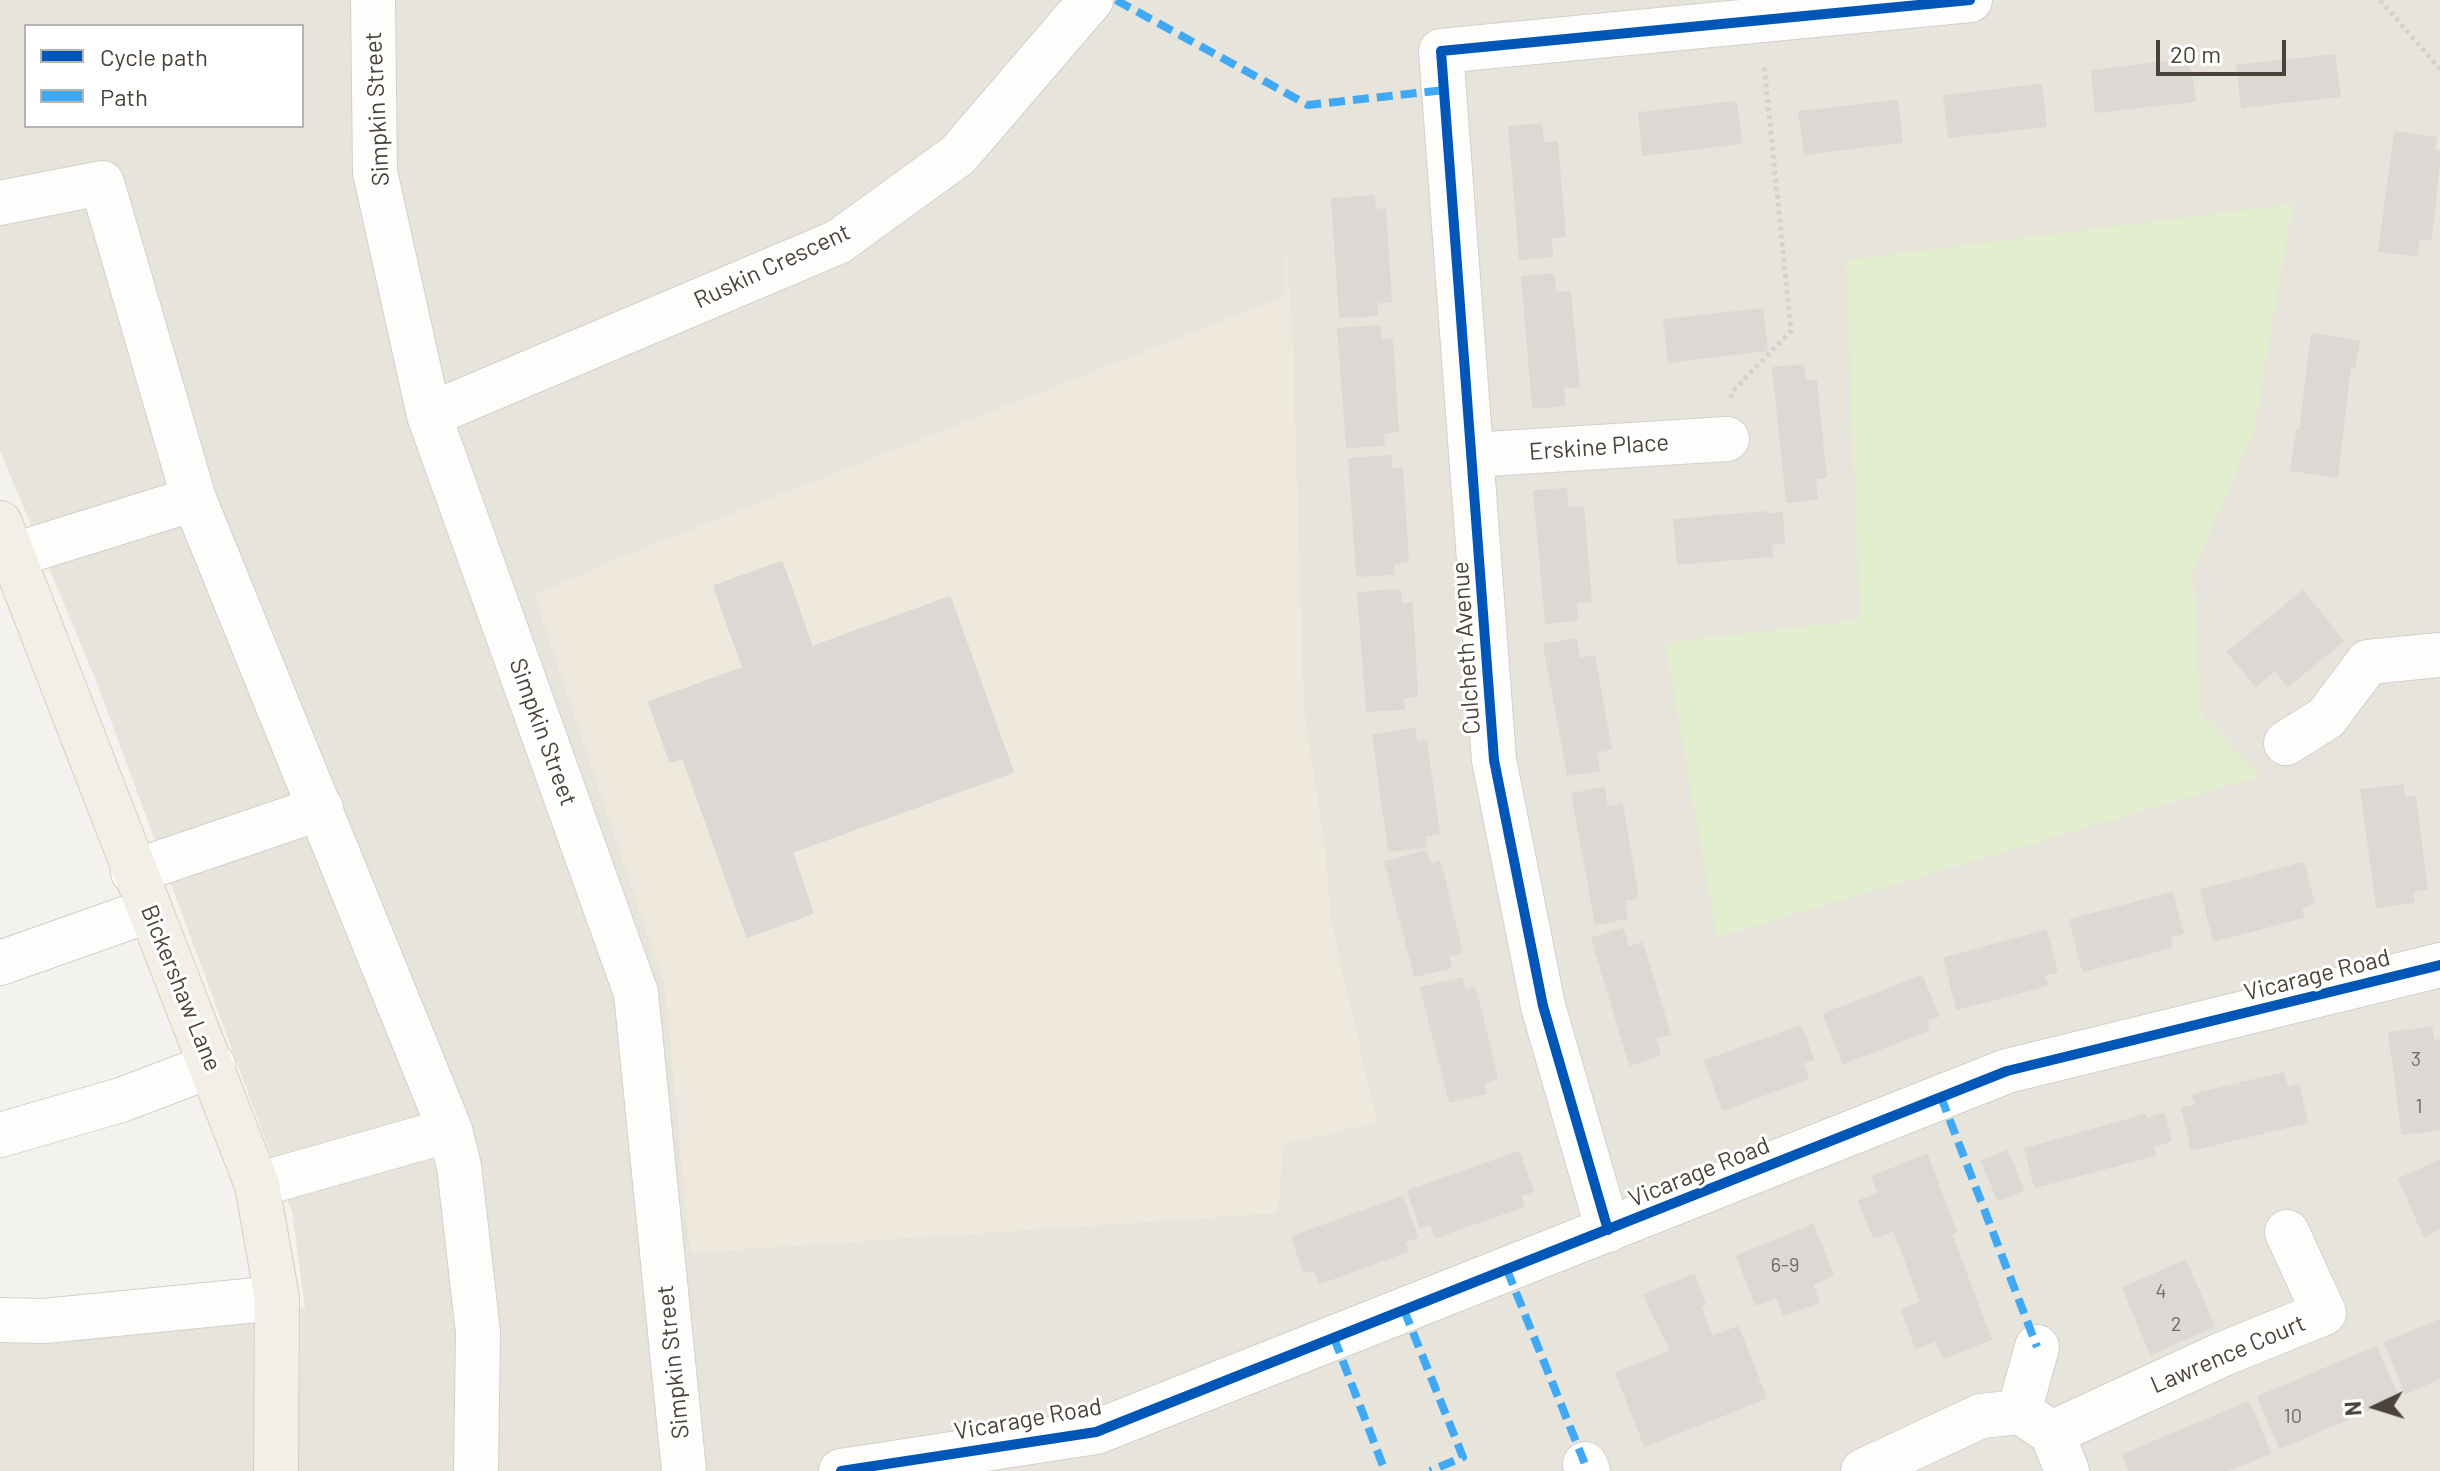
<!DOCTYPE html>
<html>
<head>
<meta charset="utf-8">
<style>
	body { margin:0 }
	#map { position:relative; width:2440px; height:1471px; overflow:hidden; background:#f4f2ee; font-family:Barlow,sans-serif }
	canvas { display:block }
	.legend { position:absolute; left:24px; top:24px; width:280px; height:104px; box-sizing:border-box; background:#fff; border:2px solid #b7b4b0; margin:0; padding:10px 14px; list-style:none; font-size:24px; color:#4b4339 }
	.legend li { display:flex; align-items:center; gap:16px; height:40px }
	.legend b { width:40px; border:2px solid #b7b4b0 }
	.north { position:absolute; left:2336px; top:1367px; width:80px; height:80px; -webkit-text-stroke:6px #fff; paint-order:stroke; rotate:266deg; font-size:22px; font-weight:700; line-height:32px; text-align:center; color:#4b4339 }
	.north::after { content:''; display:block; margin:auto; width:28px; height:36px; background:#4b4339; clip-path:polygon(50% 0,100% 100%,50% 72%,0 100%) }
	.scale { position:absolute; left:2156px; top:40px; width:130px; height:36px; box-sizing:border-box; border:4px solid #4b4339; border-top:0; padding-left:10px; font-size:24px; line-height:28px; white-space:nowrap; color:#4b4339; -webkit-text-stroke:6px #fff; paint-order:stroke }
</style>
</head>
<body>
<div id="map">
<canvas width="2440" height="1471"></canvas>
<ul class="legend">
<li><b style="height:10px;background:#0057b8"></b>Cycle path</li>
<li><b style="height:10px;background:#3fa9f5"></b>Path</li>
</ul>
<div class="north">N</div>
<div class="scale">20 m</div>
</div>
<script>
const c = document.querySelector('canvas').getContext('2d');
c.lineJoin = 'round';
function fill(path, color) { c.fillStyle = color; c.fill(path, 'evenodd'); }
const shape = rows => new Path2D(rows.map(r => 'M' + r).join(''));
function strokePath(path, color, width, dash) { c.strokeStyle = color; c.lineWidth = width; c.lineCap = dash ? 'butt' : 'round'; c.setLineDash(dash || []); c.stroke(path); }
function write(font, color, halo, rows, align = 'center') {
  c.font = font + ' Barlow,sans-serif'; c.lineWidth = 6; c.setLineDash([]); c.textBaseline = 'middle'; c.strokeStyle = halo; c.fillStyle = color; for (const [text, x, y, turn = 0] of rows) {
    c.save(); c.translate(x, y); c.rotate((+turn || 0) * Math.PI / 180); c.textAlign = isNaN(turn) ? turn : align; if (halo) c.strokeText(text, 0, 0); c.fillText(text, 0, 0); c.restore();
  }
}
fill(shape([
	[0,0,2440,0,2440,1471,0,1471,0,1341,305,1308,292,1212,97,683,0,451],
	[26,26,302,26,302,126,26,126]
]), '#e7e4dc');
fill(shape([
	[1286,251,1292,320,1304,709,1326,855,1331,921,1377,1122,1283,1145,1278,1213,690,1253,665,988,534,595,614,560,1283,297]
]), '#efe9dd');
fill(shape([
	[2293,204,2254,431,2193,571,2201,714,2261,776,1717,937,1665,643,1860,620,1846,260]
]), '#e2eece');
const building = shape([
	[2334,55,2340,96,2242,107,2237,66,2334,55],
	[2189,59,2195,101,2096,112,2092,71,2189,59],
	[2041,85,2046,126,1949,137,1944,96,2041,85],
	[1897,101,1902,142,1805,154,1799,112,1897,101],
	[1736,102,1741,143,1643,155,1639,113,1736,102],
	[1541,124,1543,144,1557,142,1565,236,1551,238,1552,256,1520,259,1509,127,1541,124],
	[2395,132,2436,138,2434,151,2440,152,2431,239,2419,238,2417,256,2379,251,2395,132],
	[1374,196,1375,210,1385,209,1391,301,1376,303,1377,315,1340,317,1332,199,1374,196],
	[1554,274,1555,293,1570,292,1579,386,1563,387,1565,405,1533,408,1522,277,1554,274],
	[1762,309,1767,350,1669,362,1664,320,1762,309],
	[1380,326,1381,340,1392,339,1398,431,1383,433,1384,445,1347,447,1338,329,1380,326],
	[2312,334,2359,341,2354,368,2350,367,2337,477,2291,470,2297,431,2300,432,2312,334],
	[1803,365,1805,382,1816,381,1826,477,1815,478,1817,499,1787,502,1773,368,1803,365],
	[1391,456,1391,469,1402,468,1408,561,1393,563,1394,574,1357,576,1349,459,1391,456],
	[1566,489,1568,508,1583,507,1591,601,1576,602,1577,620,1546,623,1534,491,1566,489],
	[1766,512,1767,515,1782,513,1784,543,1771,544,1772,556,1678,564,1674,520,1766,512],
	[782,562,812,647,950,597,1013,772,792,852,813,913,747,937,683,758,670,762,649,702,743,668,714,586,782,562],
	[1400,590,1401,604,1412,603,1417,696,1403,697,1404,709,1367,711,1358,593,1400,590],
	[2303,591,2343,641,2288,686,2275,670,2256,686,2228,652,2303,591],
	[1576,639,1579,659,1594,656,1611,749,1596,752,1599,770,1568,775,1544,645,1576,639],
	[1415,729,1416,742,1426,741,1439,833,1424,836,1426,847,1389,851,1373,735,1415,729],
	[2402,785,2405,798,2415,797,2427,889,2412,891,2414,902,2377,907,2361,790,2402,785],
	[1604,788,1607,807,1622,804,1638,898,1624,900,1627,918,1596,924,1572,794,1604,788],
	[1426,851,1430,865,1440,862,1462,952,1448,956,1451,967,1415,976,1385,862,1426,851],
	[2303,863,2314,903,2301,907,2303,917,2214,941,2201,890,2303,863],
	[2172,893,2183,933,2170,937,2172,947,2083,971,2070,920,2172,893],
	[1623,929,1628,948,1642,943,1670,1034,1655,1038,1660,1055,1630,1065,1592,938,1623,929],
	[2046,931,2057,972,2044,975,2047,985,1957,1009,1944,958,2046,931],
	[1922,976,1938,1016,1926,1020,1929,1030,1843,1063,1824,1014,1922,976],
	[1462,978,1465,991,1475,988,1497,1078,1483,1083,1486,1093,1450,1102,1421,988,1462,978],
	[1801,1026,1813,1059,1803,1063,1808,1078,1723,1110,1705,1061,1801,1026],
	[2432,1027,2433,1041,2440,1040,2440,1077,2396,1083,2389,1033,2432,1027],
	[2283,1073,2287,1088,2298,1085,2307,1122,2192,1150,2182,1108,2196,1105,2193,1095,2283,1073],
	[2440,1077,2440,1129,2402,1134,2396,1083,2440,1077],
	[2164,1114,2171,1141,2153,1146,2155,1155,2035,1187,2025,1149,2145,1115,2146,1119,2164,1114],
	[2007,1151,2023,1190,1998,1200,1982,1161,2007,1151],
	[1519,1152,1533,1191,1520,1196,1524,1206,1436,1237,1430,1223,1420,1227,1408,1191,1519,1152],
	[1927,1155,1956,1232,1951,1234,1991,1339,1943,1358,1936,1340,1916,1348,1902,1310,1921,1302,1894,1230,1874,1238,1859,1201,1879,1194,1872,1177,1927,1155],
	[2440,1161,2440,1194,2412,1208,2399,1179,2440,1161],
	[2440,1194,2440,1228,2424,1236,2412,1208,2440,1194],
	[1402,1197,1417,1237,1404,1242,1408,1251,1320,1283,1314,1269,1304,1272,1292,1237,1402,1197],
	[1813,1225,1833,1275,1812,1284,1819,1302,1784,1315,1777,1297,1756,1305,1737,1256,1813,1225],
	[2185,1261,2200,1294,2137,1321,2123,1288,2185,1261],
	[1694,1275,1705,1304,1700,1306,1712,1337,1738,1327,1766,1398,1645,1446,1616,1373,1671,1351,1644,1295,1694,1275],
	[2200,1294,2214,1326,2151,1354,2137,1321,2200,1294],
	[2440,1320,2440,1378,2406,1393,2385,1343,2440,1320],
	[2376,1347,2398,1397,2280,1448,2258,1397,2376,1347],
	[2249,1402,2270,1453,2226,1471,2130,1471,2123,1455,2249,1402]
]);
fill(building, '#dcd9d5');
strokePath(building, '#dcd9d4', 2);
const minor = shape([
	[373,0,375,172,429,415,636,993,684,1471],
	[0,203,102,183,194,499,450,1130,459,1166,478,1332,476,1471],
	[429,415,838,242,958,155,1091,0],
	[1471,455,1727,439],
	[11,556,194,499],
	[2286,743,2326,718,2368,662,2440,655],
	[133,872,321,808],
	[0,963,150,910],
	[0,1135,121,1100,213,1065],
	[257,1185,450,1130],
	[1608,1230,1543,1006,1494,760,1441,51,1970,0],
	[0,1320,44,1321,277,1298],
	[2019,1412,2037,1347],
	[2028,1417,2052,1433,2067,1471],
	[2052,1433,2223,1354,2324,1313,2287,1232],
	[1585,1464,1588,1471],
	[841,1471,1096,1432,2007,1071,2440,965],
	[1863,1471,1981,1416,2019,1412]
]);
const major = shape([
	[0,523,257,1185,277,1298,276,1471]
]);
strokePath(minor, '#d2d0cb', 46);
strokePath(major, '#d7cebb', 46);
strokePath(shape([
	[2380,0,2440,69],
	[1731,398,1732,392,1791,331,1764,65]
]), '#d4d2cc', 5, [4, 4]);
strokePath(minor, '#fdfdfc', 44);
strokePath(major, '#f2efe6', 44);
strokePath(shape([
	[1116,0,1308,105,1444,90],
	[1941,1097,2037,1347],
	[1507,1270,1585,1464],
	[1404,1310,1463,1457,1430,1471],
	[1334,1338,1385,1471]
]), '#3fa9f5', 8, [16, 8]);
strokePath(shape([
	[1608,1230,1543,1006,1494,760,1441,51,1970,0],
	[841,1471,1096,1432,2007,1071,2440,965]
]), '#0057b8', 10);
write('20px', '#716a62', null, [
	["3",2416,1059],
	["1",2419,1106],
	["6-9",1785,1265],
	["4",2161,1291],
	["2",2176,1324],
	["10",2293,1416]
]);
write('24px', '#4b4339', '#fff', [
	["Simpkin Street",377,109,-93],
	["Ruskin Crescent",772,266,-25],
	["Erskine Place",1599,447,-4],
	["Culcheth Avenue",1466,648,-94],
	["Simpkin Street",543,732,70],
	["Vicarage Road",2317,975,-14],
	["Bickershaw Lane",181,988,68],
	["Vicarage Road",1699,1172,-22],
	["Lawrence Court",2228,1354,-23],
	["Simpkin Street",673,1362,-96],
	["Vicarage Road",1028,1419,-10]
]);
</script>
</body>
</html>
